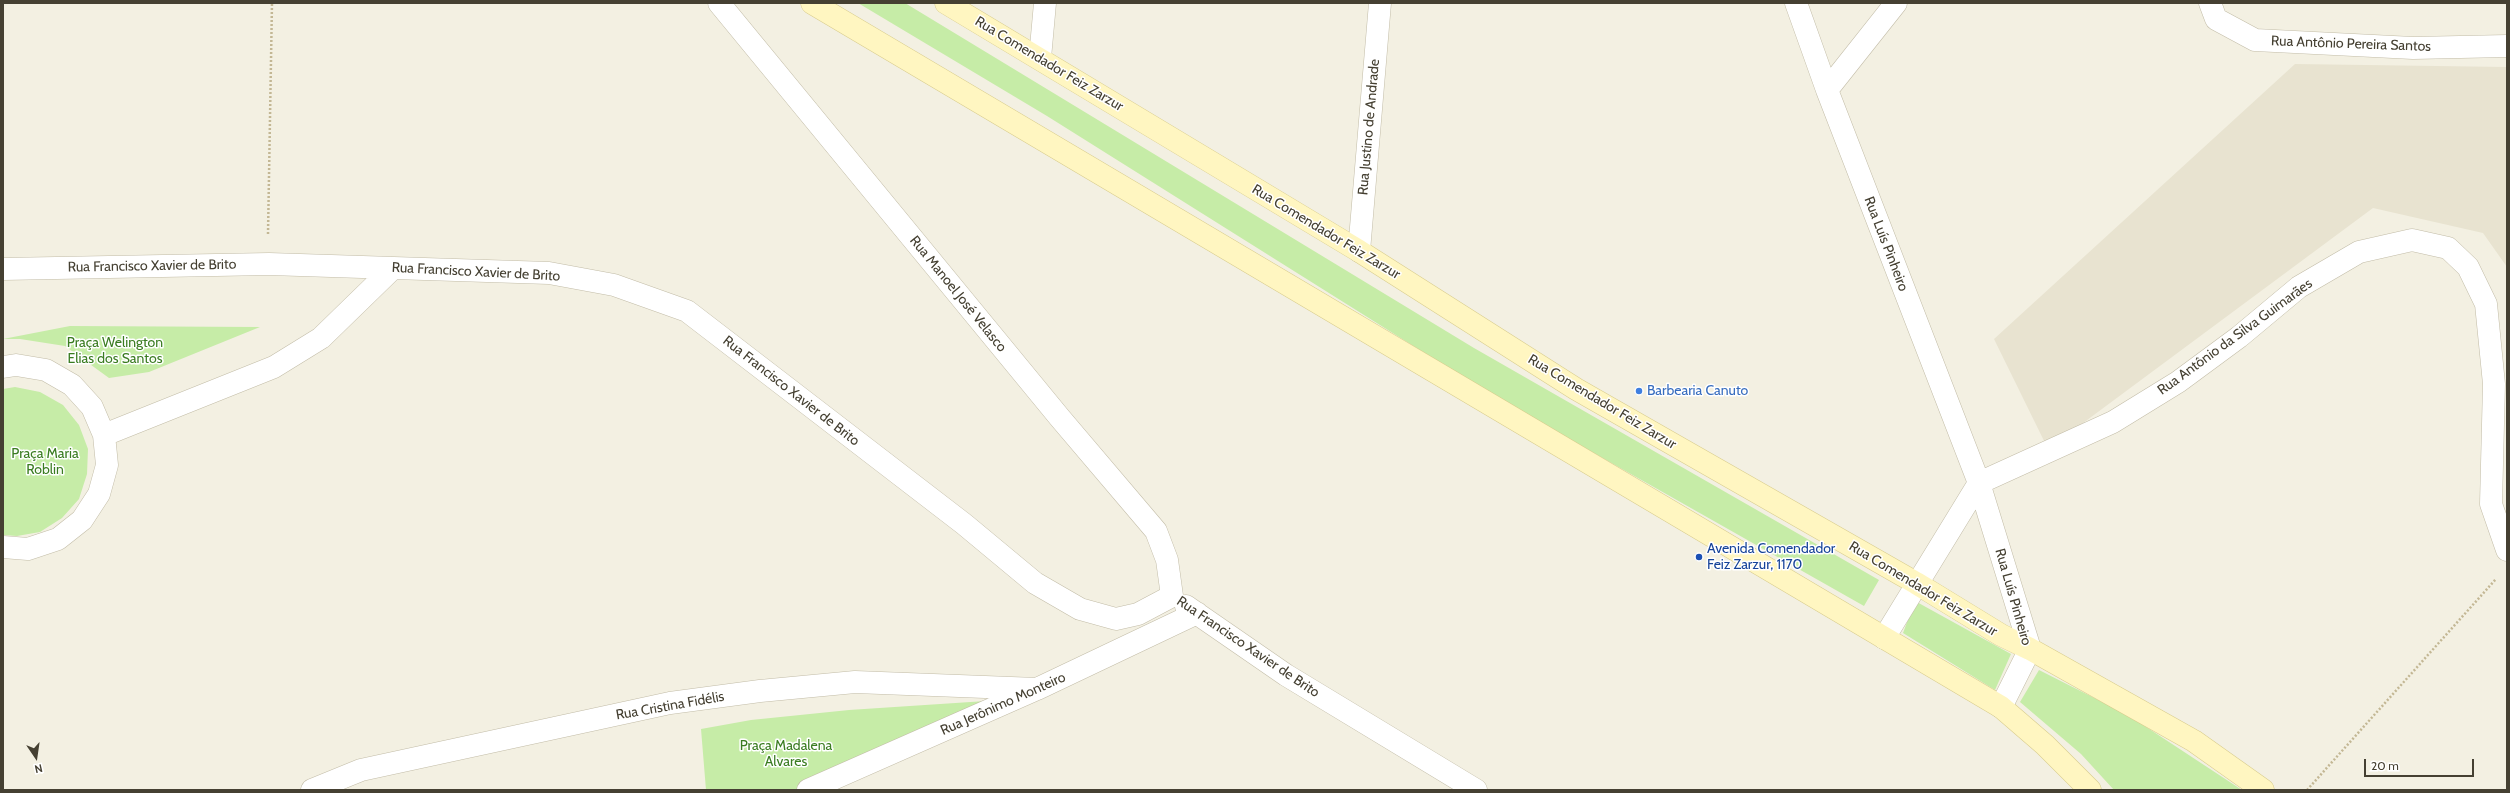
<!DOCTYPE html>
<html>
<head>
<meta charset="utf-8">
<style>
	body { margin:0 }
	#map { position:relative; width:2510px; height:793px; overflow:hidden; background:#f3f0e2; font-family:Cabin,sans-serif }
	canvas { display:block }
	.frame { position:absolute; inset:0; border:4px solid #454032; pointer-events:none }
	.north { position:absolute; left:16px; top:737px; width:40px; height:40px; -webkit-text-stroke:3px #fff; paint-order:stroke; rotate:167deg; font-size:11px; font-weight:700; line-height:16px; text-align:center; color:#454032 }
	.north::after { content:''; display:block; margin:auto; width:14px; height:18px; background:#454032; clip-path:polygon(50% 0,100% 100%,50% 72%,0 100%) }
	.scale { position:absolute; left:2364px; top:759px; width:110px; height:18px; box-sizing:border-box; border:2px solid #454032; border-top:0; padding-left:5px; font-size:12px; line-height:14px; white-space:nowrap; color:#454032; -webkit-text-stroke:3px #fff; paint-order:stroke }
</style>
</head>
<body>
<div id="map">
<canvas width="2510" height="793"></canvas>
<div class="frame"></div>
<div class="north">N</div>
<div class="scale">20 m</div>
</div>
<script>
const c = document.querySelector('canvas').getContext('2d');
c.lineJoin = 'round';
function fill(path, color) { c.fillStyle = color; c.fill(path, 'evenodd'); }
const shape = rows => new Path2D(rows.map(r => 'M' + r).join(''));
function strokePath(path, color, width, dash) { c.strokeStyle = color; c.lineWidth = width; c.lineCap = dash ? 'butt' : 'round'; c.setLineDash(dash || []); c.stroke(path); }
function write(font, color, halo, rows, align = 'center') {
  c.font = font + ' Cabin,sans-serif'; c.lineWidth = 3; c.setLineDash([]); c.textBaseline = 'middle'; c.strokeStyle = halo; c.fillStyle = color; for (const [text, x, y, turn = 0] of rows) {
    c.save(); c.translate(x, y); c.rotate((+turn || 0) * Math.PI / 180); c.textAlign = isNaN(turn) ? turn : align; if (halo) c.strokeText(text, 0, 0); c.fillText(text, 0, 0); c.restore();
  }
}
fill(shape([
	[2295,64,2507,67,2507,267,2483,233,2373,208,2048,449,1994,339]
]), '#e8e3d0');
fill(shape([
	[858,3,905,3,1474,348,1879,580,1864,606,1493,396,1047,116],
	[70,326,260,327,149,372,109,378,65,346,20,339,3,339],
	[15,387,40,392,63,405,79,425,88,449,87,474,79,499,62,518,40,532,17,536,3,535,3,389],
	[1915,601,2011,654,1995,690,1903,633],
	[2039,670,2128,715,2242,790,2114,790,2081,754,2020,702],
	[1001,700,796,790,706,790,701,729,751,720,849,710]
]), '#c6eca7');
const minor = shape([
	[719,3,1060,418,1156,531,1167,560,1172,596],
	[1796,3,1827,90,1979,483,2030,649,2001,707],
	[2210,3,2216,19,2255,40,2413,48,2507,46],
	[1040,58,1045,3],
	[1827,90,1896,3],
	[1359,251,1380,3],
	[3,269,269,264,549,273,614,285,687,311,964,524,1035,583,1080,609,1116,619,1138,614,1172,596],
	[3,367,16,365,46,370,72,385,92,407,104,435,107,465,99,494,82,520,58,539,28,549,3,547],
	[104,435,274,367,321,338,393,268],
	[1979,483,2113,422,2178,382,2239,337,2299,287,2359,252,2412,240,2448,248,2468,267,2486,304,2494,384,2491,504,2507,550],
	[1186,606,1286,675,1476,790],
	[1884,638,1979,483],
	[312,790,361,770,670,703,760,691,855,682,1037,689],
	[808,790,1037,689,1197,613]
]);
const secondary = shape([
	[812,3,2001,707,2045,745,2090,790],
	[946,3,1359,251,1576,389,1916,583,2001,635,2030,649,2194,741,2263,790]
]);
strokePath(minor, '#c2bca7', 23);
strokePath(secondary, '#d8cc8d', 23);
strokePath(shape([
	[268,234,272,3],
	[2307,790,2496,579]
]), '#c3b794', 2.5, [2, 2]);
strokePath(minor, '#fff', 22);
strokePath(secondary, '#fff6c1', 22);
for (const [x, y, r, color] of [
	[1639,391,4,"#3f7fe0"],
	[1699,557,4,"#1a4fb4"]
]) { const dot = new Path2D(); dot.arc(x, y, r, 0, 2 * Math.PI); c.fillStyle = color; c.fill(dot); strokePath(dot, '#fff', 1.5); }
write('14px', '#454032', '#fff', [
	["Rua Antônio Pereira Santos",2351,44,2],
	["Rua Comendador Feiz Zarzur",1049,64,31],
	["Rua Justino de Andrade",1369,127,-85],
	["Rua Comendador Feiz Zarzur",1326,232,31],
	["Rua Luís Pinheiro",1886,244,69],
	["Rua Francisco Xavier de Brito",152,266,-1],
	["Rua Francisco Xavier de Brito",476,272,3],
	["Rua Manoel José Velasco",958,294,51],
	["Rua Antônio da Silva Guimarães",2235,337,-36],
	["Rua Francisco Xavier de Brito",791,391,38],
	["Rua Comendador Feiz Zarzur",1602,402,31],
	["Rua Comendador Feiz Zarzur",1923,589,31],
	["Rua Luís Pinheiro",2013,597,74],
	["Rua Francisco Xavier de Brito",1248,647,34],
	["Rua Jerônimo Monteiro",1003,704,-24],
	["Rua Cristina Fidélis",670,706,-10]
]);
write('14px', '#3a7c21', '#fff', [
	["Praça Welington",115,343],
	["Elias dos Santos",115,359],
	["Praça Maria",45,454],
	["Roblin",45,470],
	["Praça Madalena",786,746],
	["Alvares",786,762]
]);
write('14px', '#366cbe', '#fff', [
	["Barbearia Canuto",1647,391]
], 'left');
write('14px', '#164399', '#fff', [
	["Avenida Comendador",1707,549],
	["Feiz Zarzur, 1170",1707,565]
], 'left');
</script>
</body>
</html>
